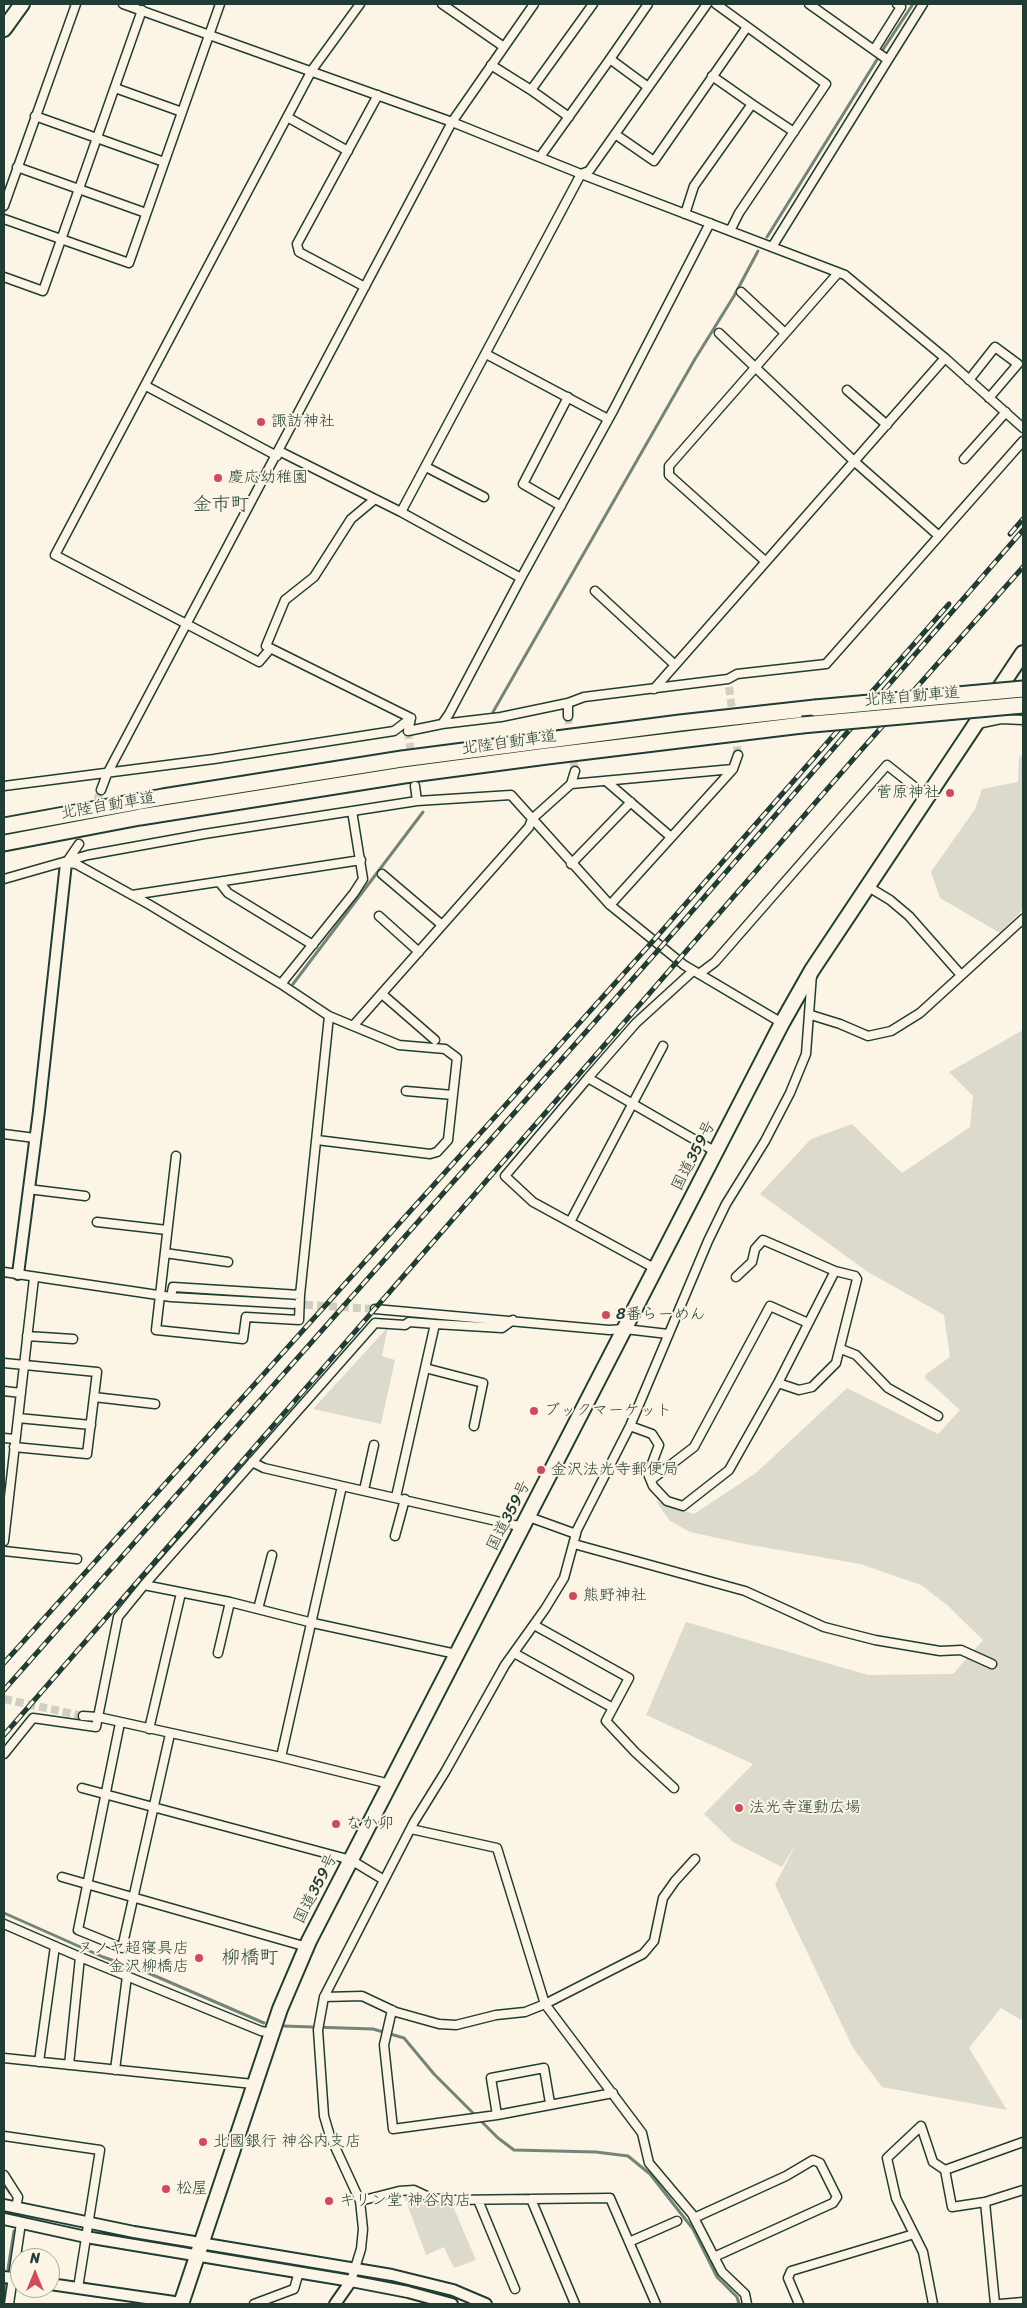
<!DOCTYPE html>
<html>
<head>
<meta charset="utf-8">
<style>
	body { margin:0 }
	#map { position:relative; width:1027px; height:2308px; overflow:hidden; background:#fcf5e5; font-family:Sriracha,sans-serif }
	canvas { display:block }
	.frame { position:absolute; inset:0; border:5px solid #1f3d34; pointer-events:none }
	.north { position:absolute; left:10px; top:2248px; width:50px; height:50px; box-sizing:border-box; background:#fcf5e5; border:1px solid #a4ab9e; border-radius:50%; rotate:0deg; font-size:14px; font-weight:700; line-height:20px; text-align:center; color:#1f3d34 }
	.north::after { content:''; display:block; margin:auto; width:18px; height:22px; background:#d1495b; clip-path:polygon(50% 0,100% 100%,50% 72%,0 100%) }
</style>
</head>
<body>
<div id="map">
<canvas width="1027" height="2308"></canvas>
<div class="frame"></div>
<div class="north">N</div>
</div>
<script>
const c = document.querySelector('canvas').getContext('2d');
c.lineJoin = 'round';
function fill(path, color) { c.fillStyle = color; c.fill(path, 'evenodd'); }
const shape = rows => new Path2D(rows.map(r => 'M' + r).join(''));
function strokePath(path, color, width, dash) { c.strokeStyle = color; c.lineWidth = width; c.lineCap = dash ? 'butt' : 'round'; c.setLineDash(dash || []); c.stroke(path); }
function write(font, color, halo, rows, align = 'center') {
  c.font = font + ' Sriracha,"Klee One",sans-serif'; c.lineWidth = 4; c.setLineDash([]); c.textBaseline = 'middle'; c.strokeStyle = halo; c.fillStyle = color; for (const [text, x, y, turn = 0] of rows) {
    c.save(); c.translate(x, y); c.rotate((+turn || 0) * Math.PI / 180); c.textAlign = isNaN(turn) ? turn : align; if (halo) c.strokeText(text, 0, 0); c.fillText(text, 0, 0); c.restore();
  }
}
fill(shape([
	[1023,753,1023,909,1000,933,940,898,931,872,975,809,982,789,1018,782,1019,758],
	[1023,1030,1023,2021,1001,2008,969,2048,1007,2110,882,2087,853,2048,775,1885,797,1842,782,1867,733,1842,704,1814,753,1764,646,1715,686,1622,868,1675,953,1674,983,1640,947,1605,921,1585,860,1564,745,1544,690,1532,670,1521,656,1501,694,1514,756,1473,847,1388,938,1434,960,1410,925,1378,926,1374,950,1357,944,1315,868,1272,760,1194,811,1139,852,1124,902,1173,970,1127,973,1096,949,1072],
	[388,1327,382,1356,395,1360,381,1424,313,1409],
	[403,2193,414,2193,428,2199,452,2204,476,2260,454,2268,444,2247,426,2255]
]), '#dcdacc');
strokePath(shape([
	[882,51,913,4],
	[767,237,878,58],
	[493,712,695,359,734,296,758,251],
	[293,984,423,812],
	[4,1913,103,1957,146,1972,264,2023],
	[283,2026,373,2029,404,2038,434,2074,498,2138,514,2150,596,2152,628,2156,650,2174,693,2229,717,2277,737,2297,739,2304],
	[4,2184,10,2193],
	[8,2269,14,2231],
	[4,2297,6,2284]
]), '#758479', 3);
strokePath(shape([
	[729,687,738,755],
	[568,716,571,739],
	[408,731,414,777],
	[572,750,575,771],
	[93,811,101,790],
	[293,1304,375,1309],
	[4,1699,83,1716]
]), '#d0d0c2', 8, [8, 4]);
const minor = shape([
	[123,4,452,122,534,4],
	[442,4,504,47],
	[648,4,610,59,648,87],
	[716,4,826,84,739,213,730,231],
	[809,4,888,60,923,4],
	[874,50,901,7,897,4],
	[491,65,531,90],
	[712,76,752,104],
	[115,88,182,112],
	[35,116,164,162],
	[287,117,348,151],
	[569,117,531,90,593,4],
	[615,134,654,161,747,27],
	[540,157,610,59],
	[17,167,146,213],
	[4,206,76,4],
	[685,214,694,186,752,104,794,132],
	[4,219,129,263,220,4],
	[772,247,888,60],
	[4,277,43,291,142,10],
	[365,287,299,252,297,244,378,95],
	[741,292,785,333],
	[719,333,855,462,939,536],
	[486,354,608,419],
	[969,380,995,347,1018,364,989,398],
	[146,386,277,456],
	[847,390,887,425],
	[279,451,401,512,521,578],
	[964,459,1006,412],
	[426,467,484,497],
	[375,499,351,519,314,577,285,600,266,646,411,718],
	[561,506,523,484,568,397],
	[401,512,581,174,589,171,707,4],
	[765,561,669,475,669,466,838,273],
	[595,591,675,665],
	[270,649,259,662,55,555,312,70,360,4],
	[654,689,945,358],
	[568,703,568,716],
	[411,718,408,731,442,724,501,717,568,703,584,697,728,679,737,674,826,664,1023,441],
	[442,724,449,714,521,578,614,409,710,223],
	[977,724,1001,719,1023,720],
	[606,781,671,837],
	[571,784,733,769],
	[4,786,214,759,394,731,411,718],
	[415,786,417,801],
	[101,790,107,774,452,122,581,174,845,275,945,358,1023,428],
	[66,863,79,844],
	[67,863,76,864,150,905,281,984,329,1016,399,1045,445,1049,457,1058,448,1140,437,1152,430,1154,317,1140],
	[571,864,631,802],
	[382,874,442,925],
	[4,879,88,855,204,834,417,801,511,795,610,905,684,965,782,1023],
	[220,883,228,893,313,945],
	[867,886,890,900,909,916,961,975],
	[132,895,361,860],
	[610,905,733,769,738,755],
	[379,916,419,952],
	[699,974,715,962,887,765,926,796],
	[281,984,354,893,363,879,352,811],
	[382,994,435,1040],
	[811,1015,840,1024,868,1036,891,1031,920,1013,1023,919],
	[353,1026,529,827,532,819,571,784,575,771],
	[588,1078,636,1023,693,971],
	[406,1091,453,1095],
	[4,1134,35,1138],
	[176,1156,156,1330,243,1339,246,1317,299,1320,300,1295],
	[28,1189,85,1196],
	[97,1222,167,1230],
	[570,1222,663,1046],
	[165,1253,228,1262],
	[656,1269,533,1202,505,1176,588,1078,716,1152],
	[4,1272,171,1297,293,1304],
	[171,1297,173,1287,300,1295,329,1016],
	[375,1309,609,1330,625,1329,668,1334],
	[27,1336,73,1339],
	[841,1349,856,1355,888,1388,938,1416],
	[4,1363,97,1372,87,1454,14,1447],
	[425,1368,483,1383,474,1426],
	[778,1383,799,1390,812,1387,836,1363,857,1279,855,1276,835,1271],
	[4,1391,21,1393],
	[94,1397,155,1404],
	[18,1418,91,1425],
	[630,1426,652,1434,659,1445,648,1474,653,1486,667,1501,683,1506,729,1470,778,1383,835,1271,763,1240,755,1249,752,1262,736,1277],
	[4,1438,15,1439],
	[252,1462,264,1468,342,1486],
	[651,1480,694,1447,770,1306,808,1323],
	[364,1490,374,1445],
	[396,1497,435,1324,502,1328,513,1320],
	[529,1517,576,1534],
	[395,1536,405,1499],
	[4,1541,34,1278],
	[574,1544,745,1591,824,1627,875,1640,940,1651,961,1650,992,1664],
	[4,1551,77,1559],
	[144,1585,230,1602,313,1623,456,1654],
	[258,1609,272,1555],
	[534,1625,629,1678,606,1721,635,1752,674,1788],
	[218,1653,230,1602],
	[514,1653,613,1708],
	[120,1723,78,1930,122,1948,170,1734],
	[149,1729,181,1593],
	[4,1754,33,1718,96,1727,98,1717,83,1716],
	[281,1757,342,1486,523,1527],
	[390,1784,276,1756,98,1717,118,1617,144,1585,375,1323,405,1325,409,1322,435,1324],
	[82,1788,351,1860,384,1880],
	[411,1829,497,1848,545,2004,642,2133,649,2163,692,2214,722,2272,745,2294,747,2304],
	[62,1877,307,1947],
	[4,1924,80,1957,261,2031,272,2033],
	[324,1997,362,1996,396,2012,439,2024,456,2025,496,2015,525,2012,545,2004,643,1954,654,1941,663,1898,675,1881,695,1859],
	[392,2010,384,2045,393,2129,497,2115,613,2093],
	[4,2058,253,2084],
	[39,2062,55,1946],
	[69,2065,80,1957],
	[115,2070,127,1976],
	[497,2115,491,2078,544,2068,550,2103],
	[4,2136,100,2150,78,2288],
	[945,2170,952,2207,985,2202,1023,2190],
	[4,2175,18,2197,16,2208],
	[531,2199,575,2304],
	[478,2200,515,2289],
	[360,2201,399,2191,414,2190,431,2198,452,2200,610,2198,656,2304],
	[985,2202,995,2304],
	[694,2218,786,2176,813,2160,820,2163,837,2197,833,2203,714,2257],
	[629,2242,677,2221],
	[351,2281,361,2249,363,2229,360,2201,330,2136,324,2116,318,2030,324,1997,414,1822,445,1772,505,1665,545,1609,564,1578,577,1530,630,1426,708,1241,726,1204,765,1141,790,1093,806,1054,812,974],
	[9,2304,21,2223],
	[254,2304,294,2289,299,2272],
	[799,2304,788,2278,791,2271,914,2234],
	[933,2304,923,2252,896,2198,887,2158,921,2126,933,2162,945,2170,1023,2142],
	[1000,2304,1023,2302]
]);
const tertiary = shape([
	[18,1274,39,1111,66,863],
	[4,2205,134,2232,392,2275,453,2290,486,2304],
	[4,2219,86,2237,351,2281,408,2292,452,2304],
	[4,2277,20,2279],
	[50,2284,181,2303],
	[335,2304,351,2281]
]);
const trunk = shape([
	[4,29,22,4],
	[181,2304,280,2009,309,1941,782,1023,812,970,1023,653]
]);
const motorway = shape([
	[4,826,163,797,402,759,680,723,815,708],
	[4,843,140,817,404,775,547,756,802,725]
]);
strokePath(minor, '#1f3d34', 11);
strokePath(tertiary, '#1f3d34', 14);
strokePath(trunk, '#1f3d34', 18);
strokePath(motorway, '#1f3d34', 19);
strokePath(minor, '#fcf5e5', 8);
strokePath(tertiary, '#fcf5e5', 10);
strokePath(trunk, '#fcf5e5', 14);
strokePath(motorway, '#fcf5e5', 15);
const rail = shape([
	[1010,534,1023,519],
	[4,1663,653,941,949,604],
	[4,1690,661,947,1023,530],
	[4,1735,856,756,1023,567]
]);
strokePath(rail, '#1f3d34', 5);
strokePath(rail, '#fcf5e5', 3, [9]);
const motorwayBridge = shape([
	[815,708,1023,689],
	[802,725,1023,705]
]);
strokePath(motorwayBridge, '#1f3d34', 19, []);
strokePath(motorwayBridge, '#fcf5e5', 15);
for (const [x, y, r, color] of [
	[261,422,5,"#d1495b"],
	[218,478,5,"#d1495b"],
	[950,793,5,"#d1495b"],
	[606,1315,5,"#d1495b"],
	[534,1411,5,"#d1495b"],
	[541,1470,5,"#d1495b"],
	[573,1596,5,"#d1495b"],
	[739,1808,5,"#d1495b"],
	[336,1824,5,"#d1495b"],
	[199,1958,5,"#d1495b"],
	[203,2142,5,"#d1495b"],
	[166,2189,5,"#d1495b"],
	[329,2201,5,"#d1495b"]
]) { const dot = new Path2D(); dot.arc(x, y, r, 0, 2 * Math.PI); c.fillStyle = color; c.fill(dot); strokePath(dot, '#fcf5e5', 2); }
write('16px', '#1f3d34', '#fcf5e5', [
	["諏訪神社",271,422],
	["慶応幼稚園",228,478],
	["菅原神社",940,793,"right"],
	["8番らーめん",616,1315],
	["ブックマーケット",544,1411],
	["金沢法光寺郵便局",551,1470],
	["熊野神社",583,1596],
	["法光寺運動広場",749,1808],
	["なか卯",346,1824],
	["ヌノヤ超寝具店",189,1949,"right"],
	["金沢柳橋店",189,1967,"right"],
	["北國銀行 神谷内支店",213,2142],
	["松屋",176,2189],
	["キリン堂 神谷内店",339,2201]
], 'left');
write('16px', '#1f3d34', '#fcf5e5', [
	["北陸自動車道",912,697,-5],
	["北陸自動車道",509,743,-8],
	["北陸自動車道",108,806,-10],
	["国道359号",694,1156,-63],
	["国道359号",509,1516,-63],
	["国道359号",316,1889,-63]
]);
write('19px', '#1f3d34', '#fcf5e5', [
	["金市町",221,505],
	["柳橋町",250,1958]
]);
</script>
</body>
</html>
